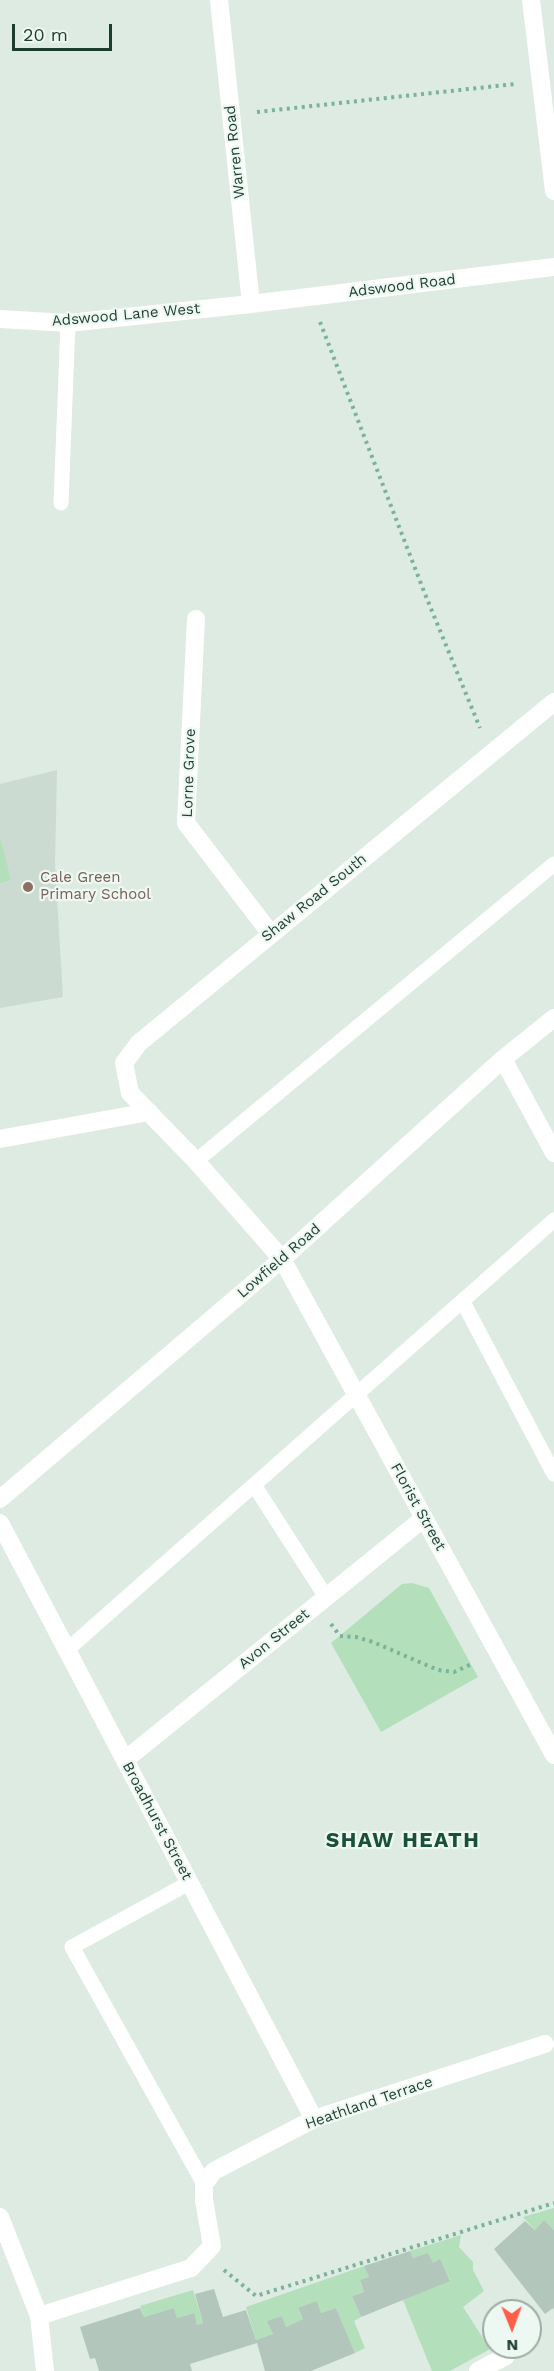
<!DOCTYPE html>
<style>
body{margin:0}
#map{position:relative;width:554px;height:2371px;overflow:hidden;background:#ddebe3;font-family:"Work Sans",sans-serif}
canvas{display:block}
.north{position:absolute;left:482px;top:2299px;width:60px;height:60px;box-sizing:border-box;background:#eef8f2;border:2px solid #9aada4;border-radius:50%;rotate:179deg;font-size:16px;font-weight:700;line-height:24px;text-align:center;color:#1d3c30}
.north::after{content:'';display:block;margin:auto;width:21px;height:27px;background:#ff5f48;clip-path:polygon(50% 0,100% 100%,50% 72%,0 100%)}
.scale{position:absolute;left:12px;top:24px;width:100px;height:27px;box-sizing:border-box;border:3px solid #1d3c30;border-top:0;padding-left:8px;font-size:18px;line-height:21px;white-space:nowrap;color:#1d3c30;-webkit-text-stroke:4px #eef8f2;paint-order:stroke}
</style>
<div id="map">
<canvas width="554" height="2371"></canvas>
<div class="north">N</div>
<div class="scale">20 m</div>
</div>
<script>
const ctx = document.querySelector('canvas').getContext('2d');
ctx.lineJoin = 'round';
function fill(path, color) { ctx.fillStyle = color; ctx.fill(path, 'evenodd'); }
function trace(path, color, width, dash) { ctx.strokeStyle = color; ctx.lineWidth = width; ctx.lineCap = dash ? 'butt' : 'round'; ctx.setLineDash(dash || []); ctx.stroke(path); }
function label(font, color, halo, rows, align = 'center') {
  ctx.font = font + ' "Work Sans",sans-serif'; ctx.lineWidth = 4.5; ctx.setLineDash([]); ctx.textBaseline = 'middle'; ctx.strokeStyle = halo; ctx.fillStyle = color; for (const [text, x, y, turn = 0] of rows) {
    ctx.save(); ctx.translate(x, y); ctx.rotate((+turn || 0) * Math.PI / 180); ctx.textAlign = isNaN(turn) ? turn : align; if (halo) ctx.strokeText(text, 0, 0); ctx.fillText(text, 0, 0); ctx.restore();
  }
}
fill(new Path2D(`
 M57,770L55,864L63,997L0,1008V784Z`), '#ccdbd2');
fill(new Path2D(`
 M0,837L11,880L0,883Z
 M412,1583L429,1588L478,1677L381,1732L331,1643L402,1584Z
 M554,2208V2230L544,2220L535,2230L523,2217Z
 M461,2235L459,2247L473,2262V2270L484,2291L463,2307L490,2349L450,2371H432L403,2300L450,2280L440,2260L433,2263L413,2258L410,2251Z
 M364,2266L369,2277L360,2281L364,2292L352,2296L361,2317L354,2321L365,2348L355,2353L336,2308L321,2313L317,2301L298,2309L303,2319L286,2327L282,2316L268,2321L273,2334L256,2340L246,2307Z
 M193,2290L203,2323L197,2325L193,2313L177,2318L174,2308L144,2317L140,2306Z`), '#b3dfba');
fill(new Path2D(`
 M544,2220L554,2230V2310L553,2308L545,2314L494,2249L525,2221L535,2230Z
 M410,2251L413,2258L428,2253L433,2263L440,2259L450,2281L361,2317L352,2296L364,2292L360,2280L369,2277L364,2266Z
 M214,2289L223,2317L246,2310L256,2340L273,2334L267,2321L282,2316L286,2327L303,2319L298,2308L317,2301L321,2313L336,2308L355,2353L311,2371H265L257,2343L190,2364L192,2371H99L95,2358L90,2359L80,2327L140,2308L144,2317L174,2308L177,2318L194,2313L197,2325L203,2323L195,2294Z`), '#b3c6bc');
trace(new Path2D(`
 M257,112L515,84
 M320,322L425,594L480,728
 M331,1624L340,1636L356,1637L373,1642L438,1670L454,1672L474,1663
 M224,2270L256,2296L554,2203`), '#7ab29a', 4, [3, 4.5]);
trace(new Path2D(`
 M61,503L68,323
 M196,1161L554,864
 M463,1302L554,1474
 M254,1485L326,1597
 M67,1650L554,1220
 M189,1883L72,1947L204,2184`), '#fff', 15);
trace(new Path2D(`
 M219,0L251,304
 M531,0L554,191
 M0,319L68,323L251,304L554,267
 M196,619L186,823L271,934
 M554,702L139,1043L124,1063L130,1093L196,1161L282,1259L554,1755
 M503,1059L554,1153
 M0,1139L149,1112
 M0,1499L282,1259L503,1059L554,1018
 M0,1523L314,2119
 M125,1760L424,1518
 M39,2316L191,2268L212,2246L204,2200V2184L214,2171L314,2119L545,2044
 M478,2371L506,2356`), '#fff', 18);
trace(new Path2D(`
 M0,2217L39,2316L45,2371`), '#fff', 18);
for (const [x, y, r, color] of [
 [28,887,6,"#8d6e63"]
]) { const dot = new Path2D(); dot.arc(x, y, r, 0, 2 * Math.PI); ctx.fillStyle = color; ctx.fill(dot); trace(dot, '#eef8f2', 2); }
label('15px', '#1d3c30', '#eef8f2', [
 ["Warren Road",235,152,-96],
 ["Adswood Road",402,286,-7],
 ["Adswood Lane West",126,315,-5],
 ["Lorne Grove",189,773,-88],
 ["Shaw Road South",314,898,-39],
 ["Lowfield Road",279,1261,-41],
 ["Florist Street",418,1507,61],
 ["Avon Street",274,1639,-39],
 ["Broadhurst Street",157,1821,62],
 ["Heathland Terrace",369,2103,-19]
]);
label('15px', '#785e54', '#eef8f2', [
 ["Cale Green",40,878],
 ["Primary School",40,895]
], 'left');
ctx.letterSpacing = '1.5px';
label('bold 21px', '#18503c', '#eef8f2', [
 ["SHAW HEATH",403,1841]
]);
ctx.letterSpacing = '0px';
</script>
